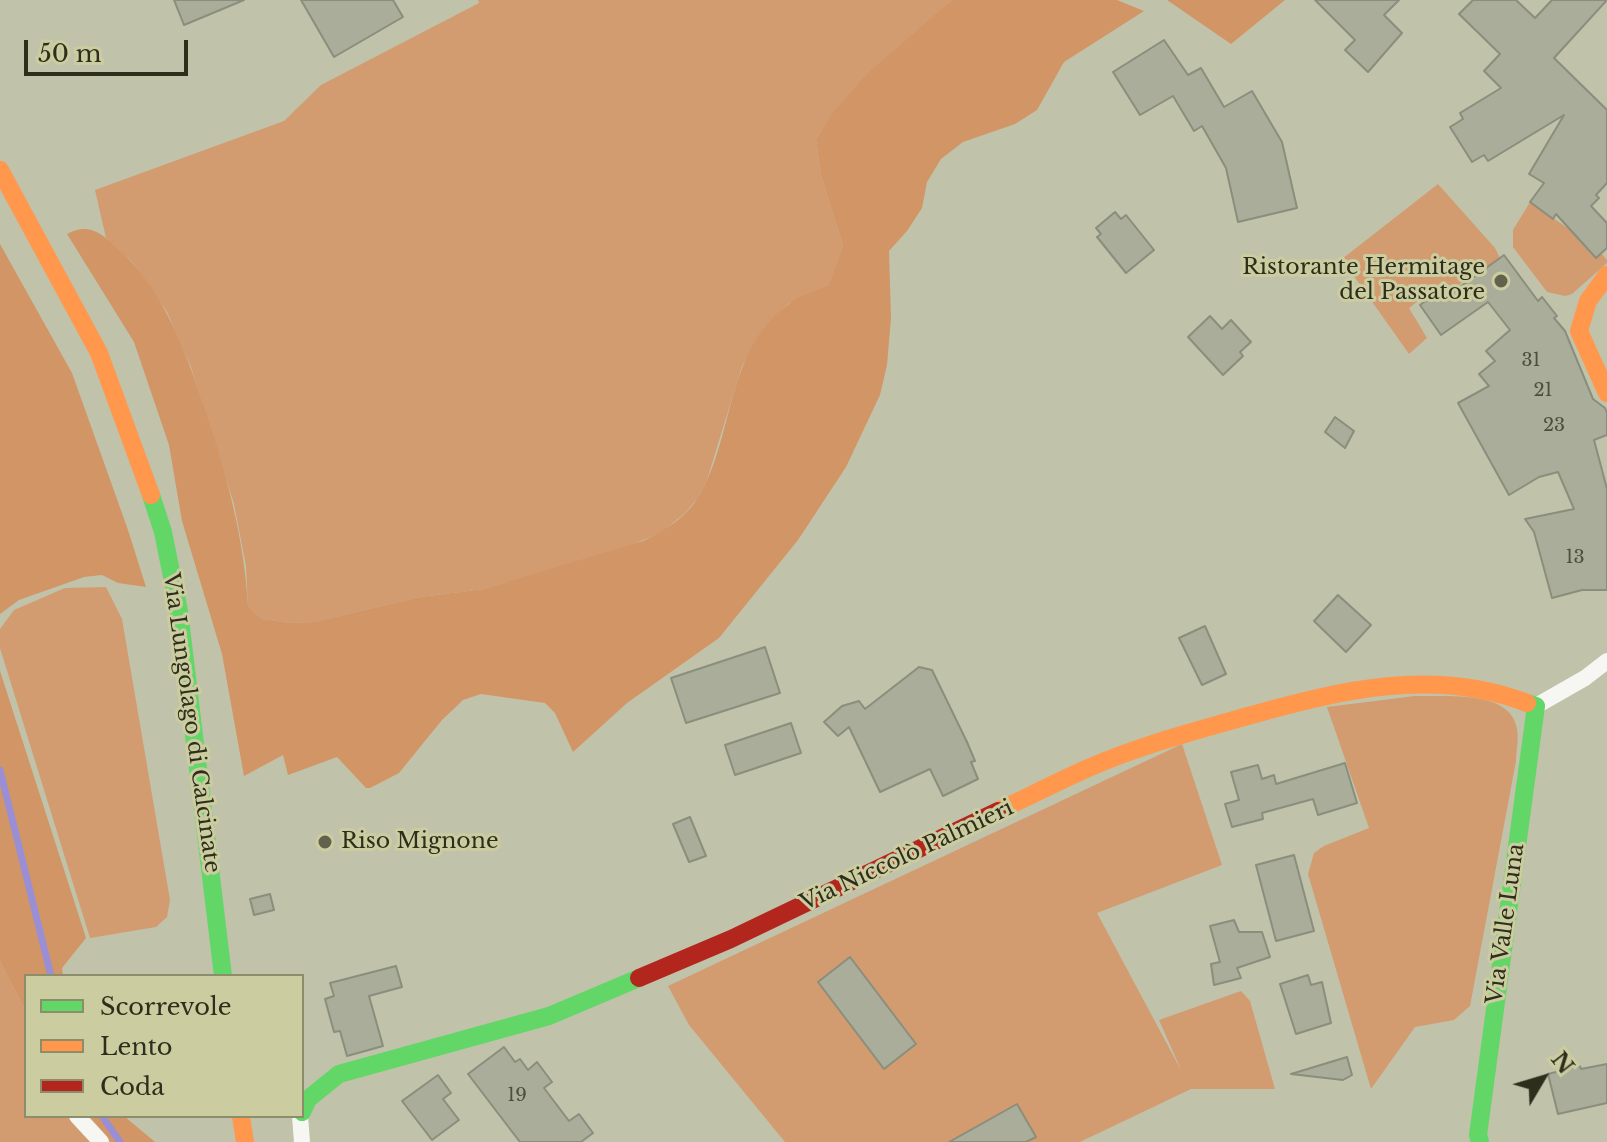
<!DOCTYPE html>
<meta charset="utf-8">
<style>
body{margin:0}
#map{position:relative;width:1607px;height:1142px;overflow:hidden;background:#c1c2aa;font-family:"Libre Baskerville",serif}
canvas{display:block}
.legend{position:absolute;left:24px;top:974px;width:280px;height:144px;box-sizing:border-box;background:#cbcc9f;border:2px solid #8c8d6b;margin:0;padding:10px 14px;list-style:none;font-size:24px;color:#2e2e1d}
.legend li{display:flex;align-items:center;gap:16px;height:40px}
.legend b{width:40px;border:2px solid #8c8d6b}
.north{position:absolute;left:1503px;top:1038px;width:80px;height:80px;-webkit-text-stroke:6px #cbcc9f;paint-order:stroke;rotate:52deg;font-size:22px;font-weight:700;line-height:32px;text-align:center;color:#2e2e1d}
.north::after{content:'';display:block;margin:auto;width:28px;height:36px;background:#2e2e1d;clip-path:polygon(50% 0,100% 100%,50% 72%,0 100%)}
.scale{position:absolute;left:24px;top:40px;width:164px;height:36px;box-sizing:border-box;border:4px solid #2e2e1d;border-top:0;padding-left:10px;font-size:24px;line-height:28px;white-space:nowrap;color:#2e2e1d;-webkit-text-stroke:6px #cbcc9f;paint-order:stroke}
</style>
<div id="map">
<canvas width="1607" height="1142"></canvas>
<ul class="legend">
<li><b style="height:10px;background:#63d668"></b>Scorrevole</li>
<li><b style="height:10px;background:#ff974d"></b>Lento</li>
<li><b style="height:10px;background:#b3261e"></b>Coda</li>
</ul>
<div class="north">N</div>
<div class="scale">50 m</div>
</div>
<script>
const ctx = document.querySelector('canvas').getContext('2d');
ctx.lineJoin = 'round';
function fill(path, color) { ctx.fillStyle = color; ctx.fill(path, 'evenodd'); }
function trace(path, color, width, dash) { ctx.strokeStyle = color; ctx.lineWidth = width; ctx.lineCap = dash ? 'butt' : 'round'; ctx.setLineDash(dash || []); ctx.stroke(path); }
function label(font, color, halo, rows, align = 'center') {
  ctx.font = font + ' "Libre Baskerville",serif'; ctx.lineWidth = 6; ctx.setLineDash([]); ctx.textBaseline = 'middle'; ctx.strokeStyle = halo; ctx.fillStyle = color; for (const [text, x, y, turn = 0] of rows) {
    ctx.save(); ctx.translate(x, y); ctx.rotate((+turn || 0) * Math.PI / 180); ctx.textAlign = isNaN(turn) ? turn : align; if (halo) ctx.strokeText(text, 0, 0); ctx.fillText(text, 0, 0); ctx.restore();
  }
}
fill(new Path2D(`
 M478,0H952L829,117L816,140L821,175L843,246L828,286L788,304L766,327L742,366L707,480L698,498L685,513L662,532L622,549L484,589L420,597L314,622L290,623L262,619L248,606L246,566L234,504L191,367L167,312L145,280L131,261L106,238L95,190L284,121L321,85L479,3Z
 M1438,184L1495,248L1500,258L1454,288L1443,281L1409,308L1427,338L1409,354L1342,259Z
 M1530,202L1569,229L1595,258L1601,253L1607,260V263L1572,294L1565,296L1547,292L1513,247V230Z
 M106,587L122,619L170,900L167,917L156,927L90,938L0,648V629L14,610L65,588Z
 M1415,696C1444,697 1511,689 1517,729C1519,739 1516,751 1516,761L1470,1006L1454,1020L1415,1027L1371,1089L1308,874L1314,853L1324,846L1369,828L1327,707Z
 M1182,744L1222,865L1097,913L1182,1072L1159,1020L1241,991L1250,1001L1275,1089H1191L1080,1142H785L689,1025L668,986Z
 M0,961L26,1012V1116H90L111,1142H0Z`), '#d39b70');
fill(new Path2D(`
 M952,0H1117L1144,11L1064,62L1037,110L1015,124L963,142L941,159L927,182L922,208L907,231L889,251L891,318L887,365L880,395L846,467L798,540L719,638L627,703L573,752L555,713L545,703L481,694L463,700L442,720L399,773L370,788H366L337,757L288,775L283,755L244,776L222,654L182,521L169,445L134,342L67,234C87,223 100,232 115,246C163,288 186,351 205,410C227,475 244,538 248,606L262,619L290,623L314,622L420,597L484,589L643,541C664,531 687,517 699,496C735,435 725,350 789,304C800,295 815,291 828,286L843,246L821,175L816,140L829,117L867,74Z
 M1167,0H1285L1231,44Z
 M0,244L72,373L128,530L146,587L118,583L102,575L84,577L19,600L0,614Z
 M0,671L86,938L62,968L63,976H26V1012L0,961Z
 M90,1116H124L155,1142H111Z`), '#d29566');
trace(new Path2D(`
 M0,770L51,976
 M102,1116L120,1142`), '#9a8fd4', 7);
const building = new Path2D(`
 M174,0H244L184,25Z
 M301,0H393L403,17L334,57Z
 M1315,0H1399L1384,15L1402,33L1368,72L1345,50L1355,40Z
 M1473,0H1516L1535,18L1552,0H1607L1554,58L1607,110V183L1596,195L1599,198L1591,206L1607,223V248L1596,258L1556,214L1553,219L1530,202L1544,183L1529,174L1564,115L1488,161L1484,155L1472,162L1450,127L1463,119L1460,113L1501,88L1484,71L1500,54L1459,14Z
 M1164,40L1188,75L1201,68L1224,107L1252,91L1282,142L1297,208L1238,222L1226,168L1202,126L1194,131L1173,96L1140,115L1113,72Z
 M1115,212L1121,219L1126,215L1154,250L1126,273L1097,237L1101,234L1096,228Z
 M1504,255L1538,301L1542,297L1557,316L1554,318L1565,331L1593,399L1605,408L1607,413V435L1594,440L1607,489V590H1582L1552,598L1534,532L1525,519L1574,509L1558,472L1539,477L1509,495L1458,403L1489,386L1479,374L1495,361L1486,351L1510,330L1488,302L1441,335L1420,305L1448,285L1453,292Z
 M1210,316L1222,329L1231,320L1251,342L1240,352L1243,356L1223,375L1188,337Z
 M1335,417L1354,431L1345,448L1325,432Z
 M1338,595L1371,625L1346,652L1314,621Z
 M1205,626L1226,674L1202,685L1179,638Z
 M765,647L780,693L686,723L671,678Z
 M919,667L932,670L967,742L975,761L971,762L978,779L943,796L930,769L880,792L849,727L838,736L824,722L842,706L859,701L865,709Z
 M791,723L801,753L735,775L725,745Z
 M1345,763L1357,803L1318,815L1313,799L1262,813L1263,819L1232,827L1225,804L1239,800L1231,772L1258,765L1262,779L1274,775L1276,784Z
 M690,817L706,856L689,862L673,824Z
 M1294,855L1314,931L1276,941L1256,865Z
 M270,894L274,910L254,915L250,899Z
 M1234,920L1239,932H1262L1270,957L1237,968L1241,978L1214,985L1211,964L1220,962L1210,926Z
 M850,957L916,1044L884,1069L818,982Z
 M396,966L402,987L369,996L383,1046L347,1056L340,1031L334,1032L325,999L334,996L330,983Z
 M1308,975L1311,985L1322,982L1331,1023L1296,1034L1280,984Z
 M504,1047L515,1062L520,1059L528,1070L537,1062L552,1082L544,1088L569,1121L579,1114L593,1133L581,1142H520L468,1074Z
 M1347,1057L1352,1075L1343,1080L1291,1074Z
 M1607,1064V1103L1558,1114L1548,1074L1580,1066L1581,1069Z
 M438,1075L451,1093L443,1099L459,1120L432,1140L402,1101Z
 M1017,1104L1036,1137L1026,1142H949Z`);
fill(building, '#a9ad9a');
trace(building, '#8a8e7c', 2);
trace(new Path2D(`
 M1536,706L1585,678L1607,661
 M77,1116L101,1142
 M300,1116L302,1142`), '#f6f6f2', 16);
trace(new Path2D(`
 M151,495L163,532L179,611L223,976
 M302,1112L308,1099L339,1074L549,1016L639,978
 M1480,1142L1478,1135L1536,706L1527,703`), '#63d668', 18);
trace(new Path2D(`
 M0,170L99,353L151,495
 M1607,275L1588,301L1579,331L1607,393
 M998,811C1028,797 1057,782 1086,769C1138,746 1194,731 1248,716C1340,690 1435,667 1527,703
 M241,1116L245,1142`), '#ff974d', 18);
trace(new Path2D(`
 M639,978L731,939L998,811`), '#b3261e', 18);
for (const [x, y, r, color] of [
 [1501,281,8,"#61624e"],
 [325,842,8,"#61624e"]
]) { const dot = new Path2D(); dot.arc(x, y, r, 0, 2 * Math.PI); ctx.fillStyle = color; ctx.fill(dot); trace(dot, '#cbcc9f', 3); }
label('18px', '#4d4e3c', null, [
 ["31",1531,361],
 ["21",1543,391],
 ["23",1554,426],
 ["13",1575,558],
 ["19",517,1096]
]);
label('22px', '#2e2e1d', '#cbcc9f', [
 ["Ristorante Hermitage",1485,268],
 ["del Passatore",1485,293],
 ["Riso Mignone",341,842,"left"]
], 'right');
label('22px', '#2e2e1d', '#cbcc9f', [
 ["Via Lungolago di Calcinate",191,723,82],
 ["Via Niccolò Palmieri",907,856,-25],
 ["Via Valle Luna",1506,924,-82]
]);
</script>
